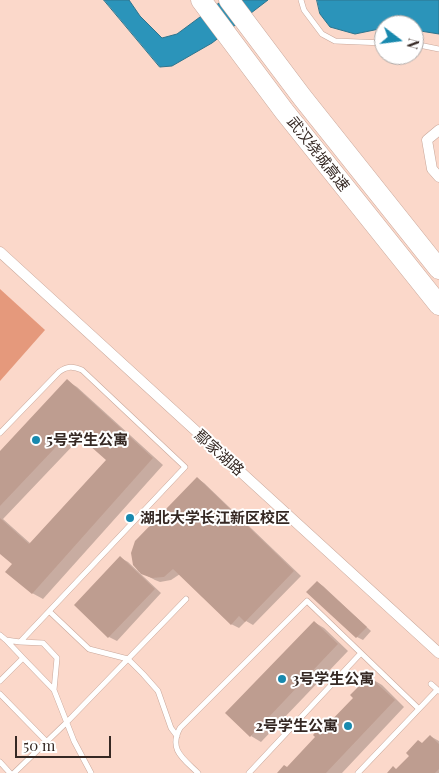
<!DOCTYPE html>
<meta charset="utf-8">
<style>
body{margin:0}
#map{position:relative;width:439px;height:773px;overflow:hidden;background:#fbd8ca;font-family:"Playfair Display",serif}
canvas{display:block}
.north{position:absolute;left:374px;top:15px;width:50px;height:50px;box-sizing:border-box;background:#fff;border:1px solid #aea9a7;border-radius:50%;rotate:105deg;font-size:14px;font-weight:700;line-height:20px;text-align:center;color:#352823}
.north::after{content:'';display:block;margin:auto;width:18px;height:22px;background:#1889ae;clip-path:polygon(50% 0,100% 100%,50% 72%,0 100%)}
.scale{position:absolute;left:15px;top:736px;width:96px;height:22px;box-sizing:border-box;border:2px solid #352823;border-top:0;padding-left:6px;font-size:15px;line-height:18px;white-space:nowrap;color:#352823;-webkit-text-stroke:4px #fff;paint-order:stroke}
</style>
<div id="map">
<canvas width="439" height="773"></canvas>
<div class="north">N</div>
<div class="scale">50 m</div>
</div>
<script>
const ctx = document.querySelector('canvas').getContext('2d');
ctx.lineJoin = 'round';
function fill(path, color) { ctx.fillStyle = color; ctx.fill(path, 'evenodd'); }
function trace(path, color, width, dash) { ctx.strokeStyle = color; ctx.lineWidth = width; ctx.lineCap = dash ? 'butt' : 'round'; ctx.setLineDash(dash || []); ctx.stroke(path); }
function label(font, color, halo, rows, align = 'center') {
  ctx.font = font + ' "Playfair Display","Noto Sans SC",serif'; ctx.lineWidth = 4; ctx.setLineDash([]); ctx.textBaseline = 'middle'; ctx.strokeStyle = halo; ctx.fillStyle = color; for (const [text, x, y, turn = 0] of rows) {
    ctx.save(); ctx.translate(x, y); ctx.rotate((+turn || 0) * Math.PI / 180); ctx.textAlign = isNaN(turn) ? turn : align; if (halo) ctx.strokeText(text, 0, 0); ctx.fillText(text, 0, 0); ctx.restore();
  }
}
fill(new Path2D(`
 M0,289L45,330L0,381Z`), '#e5997c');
const water = new Path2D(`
 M104,0H129L140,16L162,38L177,34L223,0H268L212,43L172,66L160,67Z
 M317,0H439V34L414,30V25H384V28L355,34L330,27L320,14Z`);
fill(water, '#2b94ba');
trace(water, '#2e748d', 1);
fill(new Path2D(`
 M67,381L77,387L163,465L43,599L32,593L13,564L0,552V453ZM82,436L107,460L31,544L3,519Z
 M197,478L204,483L301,576L253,625L246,621L239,628L231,624L180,574L171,580L160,582L155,580L138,571L133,559Z
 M121,558L128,562L161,593L117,641L109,637Z
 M317,582L323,586L371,631L363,640L357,637L308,592Z
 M314,622L324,628L348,651L261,742L251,736Z
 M372,679L382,685L404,707L342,773H278L287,768Z
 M430,736L439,741V773H388L397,770Z`), '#0003');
fill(new Path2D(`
 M67,379L153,458L32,594L5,572L12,564L0,554V518L29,544L106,460L72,430L0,506V451Z
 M197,477L294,571L245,622L239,616L231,625L173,569L164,577L152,578L141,574L133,565L131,553L135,541Z
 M120,556L155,589L108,638L74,605Z
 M317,581L367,627L356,638L306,592Z
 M314,621L338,644L250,737L225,713Z
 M371,678L395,700L326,773H277L284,765L287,767L315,737L313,735L322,725L325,727L353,698L350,695L361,684L363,687Z
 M430,735L439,744V769L435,773H387L393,766L396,769L409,756L406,753L418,740L422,743Z`), '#be9d90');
const lane = new Path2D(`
 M301,0L304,10L322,34L335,41L384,43
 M414,44L439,49
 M0,433L59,372C67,366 73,366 82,370L185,467L20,642L43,643L57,658L54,690L74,741L91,773
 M50,612L89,649L128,659L143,674L158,691L171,728L177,736
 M0,635L6,640L20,642
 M6,640L23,658
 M0,681L23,658L54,690
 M431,684L439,691
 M0,694L46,741
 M0,762L10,773
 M14,773L67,722L186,599
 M198,773C184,759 168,750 180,728L307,601L419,709
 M249,773L361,653
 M358,773L437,690`);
const street = new Path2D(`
 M439,130L427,140L432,169L439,177
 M0,252L439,653`);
const highway = new Path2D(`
 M201,0L284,111L439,305
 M229,0L302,97L439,269`);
trace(lane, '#c9a79a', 6);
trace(street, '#c9a79a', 11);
trace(highway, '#c9a79a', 21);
trace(lane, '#fff', 5);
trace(street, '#fff', 10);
trace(highway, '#fff', 20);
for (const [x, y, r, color] of [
 [36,440,5,"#1889ae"],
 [130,518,5,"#1889ae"],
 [282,679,5,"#1889ae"],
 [348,726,5,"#1889ae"]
]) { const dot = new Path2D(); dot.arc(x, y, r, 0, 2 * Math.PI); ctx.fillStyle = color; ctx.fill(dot); trace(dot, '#fff', 2); }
label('15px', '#352823', '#fff', [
 ["武汉绕城高速",318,154,52],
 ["鄢家湖路",219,453,42]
]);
label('bold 15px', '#352823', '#fff', [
 ["5号学生公寓",46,440],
 ["湖北大学长江新区校区",140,518],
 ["3号学生公寓",292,679],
 ["2号学生公寓",338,726,"right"]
], 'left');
</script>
